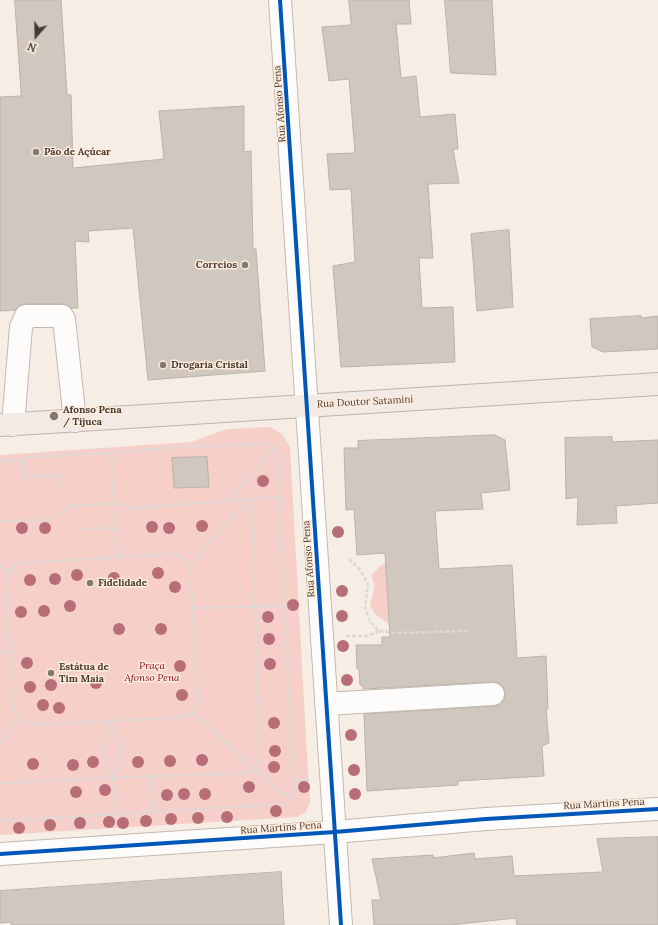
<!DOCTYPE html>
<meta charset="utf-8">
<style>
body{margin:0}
#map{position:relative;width:658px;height:925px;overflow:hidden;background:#f6ede4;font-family:Lora,serif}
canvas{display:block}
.north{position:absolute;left:16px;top:16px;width:40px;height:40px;-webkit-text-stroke:3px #feecdc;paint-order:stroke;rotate:200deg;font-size:11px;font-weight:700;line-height:16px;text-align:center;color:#463a30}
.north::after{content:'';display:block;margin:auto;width:14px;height:18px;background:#463a30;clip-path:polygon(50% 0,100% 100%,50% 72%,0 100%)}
</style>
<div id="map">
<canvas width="658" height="925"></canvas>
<div class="north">N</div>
</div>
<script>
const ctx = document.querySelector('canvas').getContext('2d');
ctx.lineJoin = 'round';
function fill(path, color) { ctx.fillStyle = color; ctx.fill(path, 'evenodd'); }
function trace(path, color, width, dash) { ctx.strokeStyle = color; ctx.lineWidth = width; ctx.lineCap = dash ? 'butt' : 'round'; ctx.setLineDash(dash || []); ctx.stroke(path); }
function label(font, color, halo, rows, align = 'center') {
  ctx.font = font + ' Lora,serif'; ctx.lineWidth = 3; ctx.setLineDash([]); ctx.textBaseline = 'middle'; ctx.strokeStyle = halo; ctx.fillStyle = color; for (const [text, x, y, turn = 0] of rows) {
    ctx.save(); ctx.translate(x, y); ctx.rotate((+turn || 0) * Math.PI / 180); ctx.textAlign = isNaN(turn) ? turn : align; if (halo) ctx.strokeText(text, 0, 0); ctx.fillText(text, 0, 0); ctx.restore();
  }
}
fill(new Path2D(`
 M270,427L282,434L290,447L308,774L310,801L306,812L297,817L0,835V455L191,442L227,429Z
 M386,564V572L389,624L375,614L370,606C372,594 378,587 371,576L381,565Z`), '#f6cfc9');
const building = new Path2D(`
 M15,0H61L67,95H71L73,168L164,159L159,111L244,106V152L251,151L253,249H256L265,371L148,380L133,228L88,231L89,242L75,241L78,308H72L62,304H26L20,305L15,310L0,311V97L21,96Z
 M349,0H409L411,24H396L401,78L416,76L420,117L455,114L458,149H453L459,183L428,184L433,258H419L422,308L453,307L455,362L341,367L333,266L355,262L351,189L330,190L327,154L355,153L349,79L329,81L322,27L351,25Z
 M445,0H492L496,75L451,73Z
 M509,230L513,307L477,311L471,234Z
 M641,316L642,318L658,316V349L603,352L592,347L590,319Z
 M495,435L505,440L510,490L481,493L483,509L435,511L439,569L512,565L517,658L546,656L548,709H546L549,743L542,746L544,776L458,781V785L367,791L364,714L494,706L500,705L504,700L505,693L503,687L499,683L492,682L363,689V685H360L359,669H357L356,645H382V637H390L385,553L357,555L354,509L346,510L344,448H358V441Z
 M612,437V442L658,440V503L616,506L617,523L577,525L578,497L566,499L565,438Z
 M207,457L209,487L174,488L172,458Z
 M658,837V925H517L516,918L450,925H374L372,900H381L372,859L433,855V858L474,853L475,859L512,856L514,876L603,872L597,839Z
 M281,872L284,925H11V922L0,923V891Z`);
fill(building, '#d0c8be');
trace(building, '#bab3a9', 1);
const minor = new Path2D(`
 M280,0L341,925
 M13,425L21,327L26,316H62L64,319L75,421
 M326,704L493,694
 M0,854L335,832L486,819L658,809`);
const major = new Path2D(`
 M0,425L658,384`);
trace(minor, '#c2b9b0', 24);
trace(major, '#c3b2a8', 24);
trace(new Path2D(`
 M0,461L23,460
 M60,487L59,475L24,477L23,460L28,457L111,453L118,557
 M228,501L274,447
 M0,521L49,520L69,506L120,503L131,508L247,500L253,508L259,759L255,770L246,773L153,776L0,783
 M81,529L116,528
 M349,559L360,570L368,584L365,608L370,622L379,631L396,633L469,631
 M0,565L9,572
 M190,566L184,557L174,554L17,563L9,572L6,581L14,711L19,719L30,725L186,717L194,712L198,703L190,566L247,500L279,497
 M192,608L284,606
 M346,636H367L379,631
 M0,652H10
 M194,712L255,770L291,799
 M110,721L102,750L113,777L115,814
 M110,722L122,751L113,777
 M0,743L19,719
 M153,776L154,811
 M293,781L309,780
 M0,821L284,804L291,799L294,792L277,453L275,447L267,444L177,447L111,453`), '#dcd9d7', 2.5, [4, 2]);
trace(minor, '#fefcfb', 22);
trace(major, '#f3eae6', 22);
trace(new Path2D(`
 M280,0L341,925
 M0,854L335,832L486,819L658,809`), '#0057b8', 4);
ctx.fillStyle = '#b86e76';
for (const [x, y] of [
 [263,481],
 [202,526],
 [152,527],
 [22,528],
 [45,528],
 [169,528],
 [338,532],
 [158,573],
 [77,575],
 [114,578],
 [55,579],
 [30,580],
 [175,587],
 [342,591],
 [293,605],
 [70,606],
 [44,611],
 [21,612],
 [342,616],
 [268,617],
 [119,629],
 [161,629],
 [269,639],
 [343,646],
 [27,663],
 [270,664],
 [180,666],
 [347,680],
 [96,683],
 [51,685],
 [30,687],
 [182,695],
 [43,705],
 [59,708],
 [274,723],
 [351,735],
 [275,751],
 [202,760],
 [170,761],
 [93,762],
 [138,762],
 [33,764],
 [73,765],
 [274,767],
 [354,770],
 [249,787],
 [304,787],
 [105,790],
 [76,792],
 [184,794],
 [205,794],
 [355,794],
 [167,795],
 [276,811],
 [227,817],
 [198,818],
 [171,819],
 [146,821],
 [109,822],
 [80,823],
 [123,823],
 [50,825],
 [19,828]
]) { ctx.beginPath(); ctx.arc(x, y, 6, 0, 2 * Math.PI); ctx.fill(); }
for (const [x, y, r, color] of [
 [36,152,4,"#84796f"],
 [245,265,4,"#84796f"],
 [163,365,4,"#84796f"],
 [54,416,5,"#84796f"],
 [90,583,4,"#84796f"],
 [51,673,4,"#84796f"]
]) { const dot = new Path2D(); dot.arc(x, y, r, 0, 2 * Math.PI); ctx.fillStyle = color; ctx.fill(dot); trace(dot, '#feecdc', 1.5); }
label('10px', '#463a30', '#feecdc', [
 ["Rua Afonso Pena",280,104,-94],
 ["Rua Doutor Satamini",365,402,-3],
 ["Rua Afonso Pena",309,559,-94],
 ["Rua Martins Pena",604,804,-3],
 ["Rua Martins Pena",281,828,-4]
]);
label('bold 10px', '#463a30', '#feecdc', [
 ["Pão de Açúcar",44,152],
 ["Correios",237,265,"right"],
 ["Drogaria Cristal",171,365],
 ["Afonso Pena",63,410],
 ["/ Tijuca",63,422],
 ["Fidelidade",98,583],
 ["Estátua de",59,667],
 ["Tim Maia",59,679]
], 'left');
label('italic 10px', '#86061c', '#feecdc', [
 ["Praça",152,666],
 ["Afonso Pena",152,678]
]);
</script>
